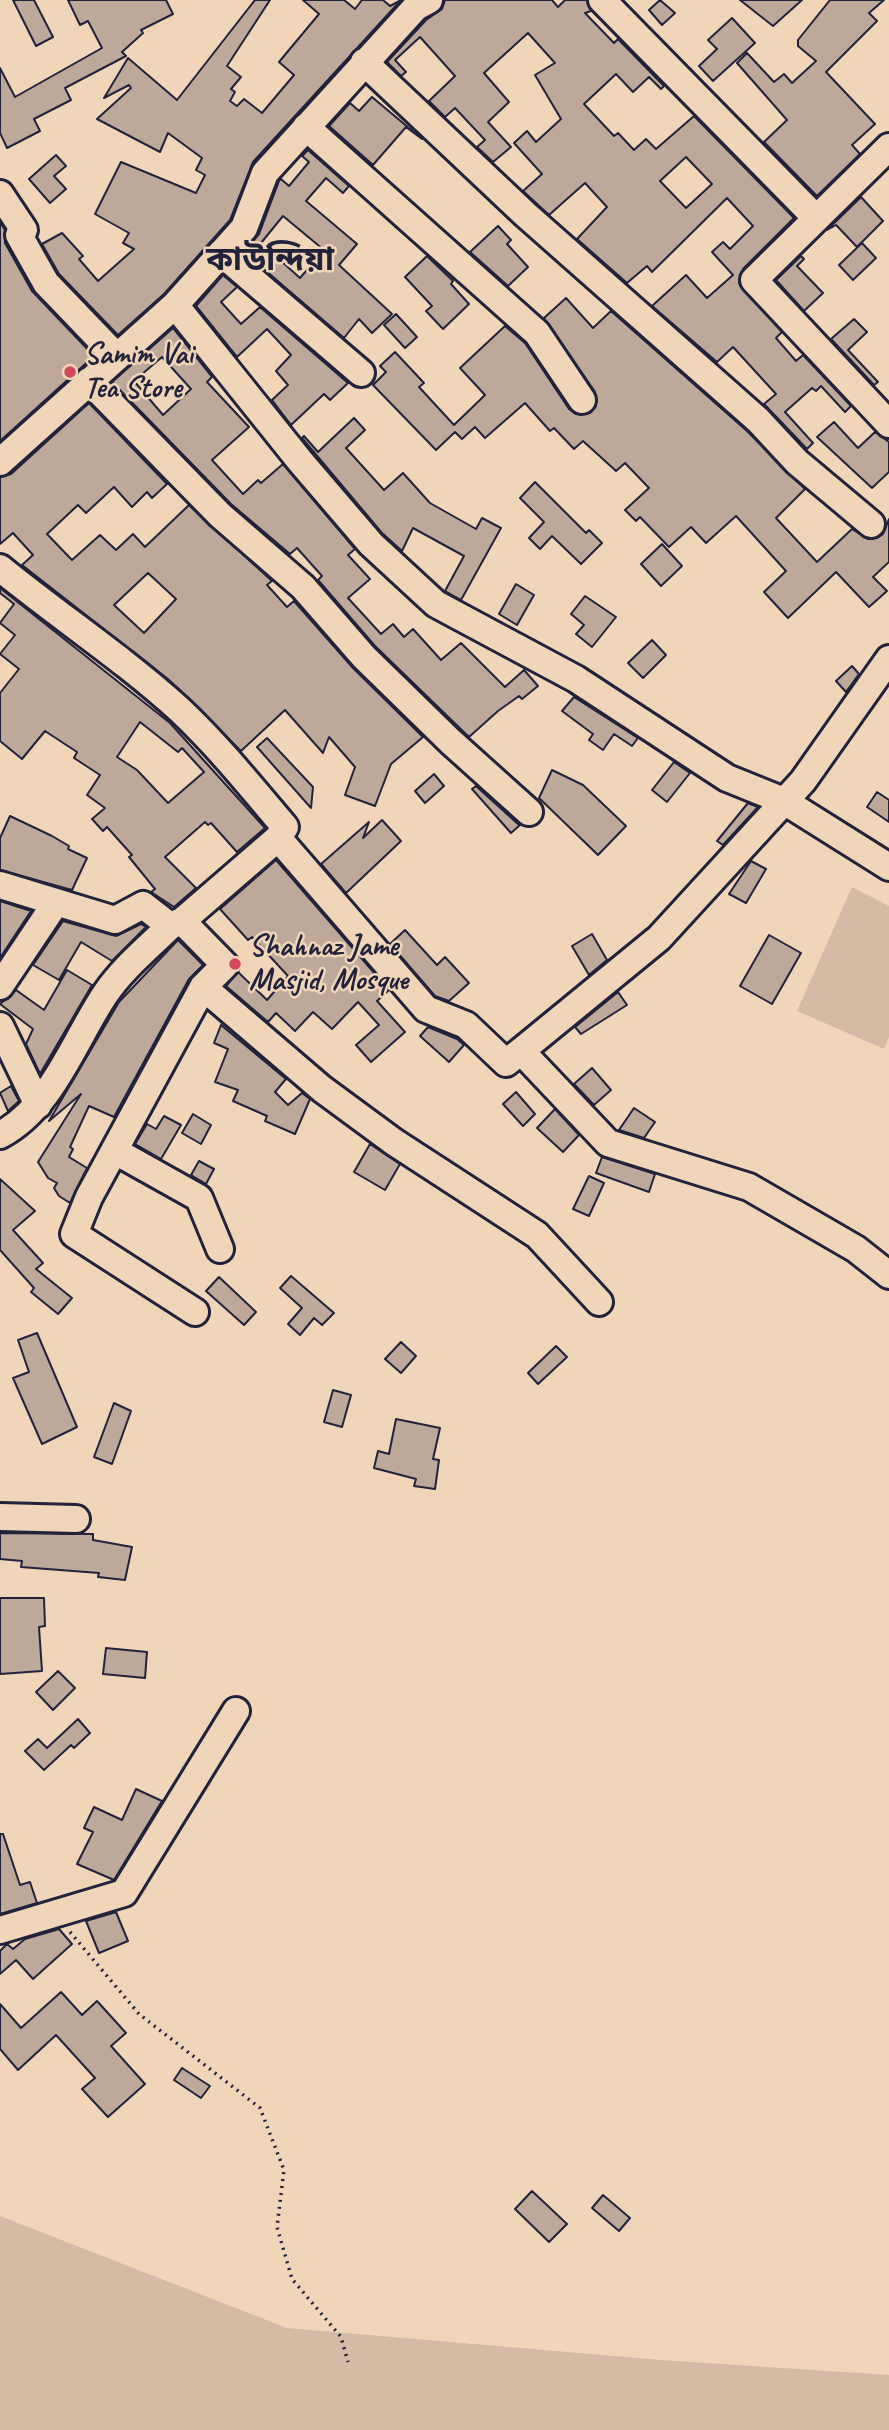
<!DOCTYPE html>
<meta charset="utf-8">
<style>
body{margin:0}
canvas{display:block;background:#f1d5b8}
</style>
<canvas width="889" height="2430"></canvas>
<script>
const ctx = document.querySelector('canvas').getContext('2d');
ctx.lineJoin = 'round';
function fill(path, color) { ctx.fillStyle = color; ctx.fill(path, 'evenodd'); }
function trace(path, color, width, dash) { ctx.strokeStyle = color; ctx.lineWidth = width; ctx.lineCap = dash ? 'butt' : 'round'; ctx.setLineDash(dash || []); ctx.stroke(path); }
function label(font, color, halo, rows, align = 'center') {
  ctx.font = font + ' Caveat,"Noto Sans Bengali",sans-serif'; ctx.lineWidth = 5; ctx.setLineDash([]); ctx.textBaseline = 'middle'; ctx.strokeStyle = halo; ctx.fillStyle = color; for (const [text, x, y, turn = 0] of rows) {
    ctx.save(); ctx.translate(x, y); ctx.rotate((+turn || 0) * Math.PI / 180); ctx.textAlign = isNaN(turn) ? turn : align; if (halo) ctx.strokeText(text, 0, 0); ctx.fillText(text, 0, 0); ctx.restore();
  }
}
fill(new Path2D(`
 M852,887L889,906V1037L884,1049L797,1011Z
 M0,2216L287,2328L661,2360L889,2375V2430H0Z`), '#d3bba6');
const building = new Path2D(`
 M13,0H34L53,37L36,46Z
 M68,0H166L173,14L141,30L143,33L122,52L126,56L65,88L71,100L34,119L40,131L7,148L0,133V68L15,97L102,48L88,21L80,25Z
 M255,0H270L227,66L241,77L231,89L235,92L230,101L237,106L244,99L262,113L294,75L279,62L319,14L303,0H344L355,9L362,0H383L390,6L401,0L253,162L230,220L164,294L118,335L59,274L42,244L62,233L83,256L79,259L98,281L134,249L123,243L129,233L95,214L121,162L196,193L205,175L196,170L202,158L168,133L160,152L97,119L131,88L129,85L104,98L128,58L177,100Z
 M445,0H552L558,7L565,0H587L591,11L585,13L614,43L618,39L664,86L661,89L649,77L633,92L616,74L584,104L614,136L618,133L634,150L646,139L656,149L694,116L794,218L743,269L739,283L782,332L776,338L796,361L803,355L851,406L845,412L821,386L816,391L812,388L785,412L813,443L807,449L764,404L776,394L733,347L717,362L652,306L686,275L707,298L733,275L712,252L723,242L730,249L753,226L727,198L652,272L647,266L627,283L577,239L607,207L585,183L549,215L523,191L542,174L514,143L527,131L536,142L561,119L535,75L555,63L528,33L484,73L509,102L488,122L511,147L493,162L477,147L485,140L455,108L445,117L429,101L455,76L420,37L395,60L406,72L401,76L387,62L426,20L442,9ZM686,157L712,184L686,208L660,181Z
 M660,0L675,13L662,25L649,10Z
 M740,0H802L773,26Z
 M830,0H884L869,13L877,21L826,72L875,124L852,145L860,154L817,196L764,142L787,120L737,63L747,53L774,82L784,74L792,83L816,61L798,46V40Z
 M732,18L755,43L713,81L699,66L717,49L708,40Z
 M372,97L422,139L406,127L373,165L329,126L350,103L359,111Z
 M308,150L349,186L343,193L326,178L306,201L357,244L339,265L392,314L372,333L359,319L344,338L244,252L259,234L279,181L281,179L289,186L309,162L302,156ZM283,216L324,250L300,278L261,243Z
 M56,155L66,166L54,176L66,189L50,203L29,179Z
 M861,197L883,221L857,247L836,225L827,230Z
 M0,222L5,230V243L32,291L94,356L0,441Z
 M498,226L511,240L507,244L528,267L508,286L470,252Z
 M862,243L876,258L853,280L839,265Z
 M427,256L453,281L451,284L469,304L443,329L426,311L432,306L405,277Z
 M801,256L804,259L797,266L823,293L804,311L776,280Z
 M223,275L237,287L221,302L241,324L260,307L348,383L330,400L324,394L291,425L272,400L288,385L276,371L291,355L267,329L237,357L196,306Z
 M566,298L593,328L611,311L747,431L805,489L776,518L817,562L852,529L868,539L877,538L883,534L889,519V562L873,577L887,591L869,607L836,572L788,618L764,592L786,571L736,516L706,543L691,527L669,547L640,517L636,521L625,510L649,488L625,463L616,471L583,441L574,449L554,428L550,431L525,403L485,438L475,427L462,439L455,432L436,450L373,385L386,372L380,366L395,352L424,383L419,387L454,425L485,395L460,368L505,326L525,343L569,409L576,414L590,413L596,406L595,392L544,318Z
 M396,314L417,337L405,348L384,325Z
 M854,319L867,332L848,350L878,382L874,385L831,339Z
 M173,328L212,377L207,382L249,427L212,460L243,494L258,480L261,483L283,464L355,549L348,555L370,579L348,598L381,634L393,624L404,637L413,629L441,660L461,643L505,687L524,670L538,686L522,699L519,696L498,711L469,737L375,646L318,580L322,576L297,548L290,554L231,504L112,382ZM162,357L191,389L163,415L134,381Z
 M89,403L167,484L152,498L147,492L132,507L114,487L86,513L78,505L47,534L72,560L100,535L116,550L133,534L145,547L189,505L272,581L267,585L287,607L294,601L353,668L423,737L391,764L375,806L345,795L355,767L329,737L323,753L285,710L241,751L169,680L22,565L33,555L13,533L0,544V477L11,474ZM148,573L176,599L144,633L114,605Z
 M354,418L365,430L346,448L384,490L403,473L430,503L476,529L482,518L501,528L461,600L445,591L464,556L413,528L402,551L382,533L302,438L304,436L318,452Z
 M834,422L858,448L875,432L889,442V472L872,488L817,437Z
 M535,482L586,533L589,530L602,543L581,564L552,536L540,549L529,538L544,522L520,498Z
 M662,544L682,566L661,586L641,564Z
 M516,584L534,595L517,625L499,614Z
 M0,588L170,723L265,828L237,852L211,823L208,825L205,822L165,857L196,888L174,907L151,892L155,889L129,857L132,855L107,827L103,831L92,819L105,808L87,795L100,775L74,758L77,752L45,731L22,759L0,741V693L19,669L0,654L15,635L0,623L14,604L0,593ZM140,722L178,752L182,748L204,772L168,803L137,770L117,757Z
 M585,596L616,617L592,647L576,634L584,625L571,614Z
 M652,640L666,655L643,678L628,663Z
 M852,666L859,674L846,692L836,681Z
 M574,697L638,738L632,746L614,734L603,750L589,740L593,734L562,711Z
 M267,738L313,787L311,808L257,747Z
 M674,762L690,773L667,802L652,790Z
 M552,770L583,785L626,826L598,855L539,798Z
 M434,774L444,786L425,803L415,791Z
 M476,786L518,824L520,825L511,833L472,789Z
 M877,792L889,800V822L867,807Z
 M748,803L758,807L723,845L717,841Z
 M10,816L52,836L69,846L68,849L87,858L72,890L0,870V838Z
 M382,820L401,841L346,893L321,864L369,822L363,838Z
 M276,860L389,990L377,1001L405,1032L371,1062L356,1045L379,1025L358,1002L332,1029L313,1012L295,1031L276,1013L268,1022L226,986L238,972L267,1000L288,976L252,937L248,940L220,909Z
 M751,861L766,869L746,903L729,894Z
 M0,901L31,911L0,958Z
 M63,921L116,936L141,924L146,927L112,961L81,942L59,980L33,965Z
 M405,930L437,965L445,957L469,983L449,1001L435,996L390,944Z
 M592,934L607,960L589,975L572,946Z
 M769,935L801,953L772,1004L740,986Z
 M178,940L203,965L189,979L114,1117L89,1106L70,1147L73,1149L69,1157L87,1168L70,1203L59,1196L54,1188L57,1183L48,1178L38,1162L81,1094L49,1121L119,1002Z
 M67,970L92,985L40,1074L26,1044L33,1029L0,1004L16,990L44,1010Z
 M618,992L627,1005L581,1034L575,1027Z
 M221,1025L286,1079L275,1092L288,1105L302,1093L310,1099L295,1134L265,1121L267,1116L233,1101L238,1090L215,1082L228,1049L214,1043Z
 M428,1027L457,1039L464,1045L449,1062L420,1036Z
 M592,1068L611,1090L594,1105L574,1084Z
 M11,1086L19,1101L8,1111L0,1093Z
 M516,1092L535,1114L523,1126L503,1104Z
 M634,1108L655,1122L644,1138L619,1130Z
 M555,1109L579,1135L563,1152L537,1128Z
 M193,1114L211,1125L201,1144L182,1133Z
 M164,1116L181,1125L161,1159L135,1144L147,1124L156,1129Z
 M370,1144L400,1164L385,1190L354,1172Z
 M602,1157L655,1174L649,1192L596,1173Z
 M199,1161L214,1169L206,1184L191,1175Z
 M589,1176L604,1183L589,1216L573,1209Z
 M0,1179L35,1211L13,1230L43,1263L36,1269L72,1298L58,1314L31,1292L34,1288L0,1250Z
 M291,1276L334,1313L322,1325L314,1318L300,1335L288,1324L302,1308L280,1288Z
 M219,1277L256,1312L244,1325L206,1291Z
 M37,1333L77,1427L42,1444L13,1378L29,1372L18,1340Z
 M401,1342L416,1356L401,1373L385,1359Z
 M556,1346L567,1357L538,1384L528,1373Z
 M333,1390L351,1395L342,1427L324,1422Z
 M114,1403L131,1411L112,1464L94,1457Z
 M396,1419L440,1428L433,1459L439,1460L435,1489L414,1486L416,1479L374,1468L378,1451L389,1454Z
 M0,1533L93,1534V1540L132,1547L125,1580L98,1577L99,1573L21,1567L22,1561L0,1559Z
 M0,1598H44L45,1626L39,1627L42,1671L0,1674Z
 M106,1648L147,1652L145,1678L103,1674Z
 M58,1671L75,1688L53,1710L36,1692Z
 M78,1719L90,1733L74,1748L71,1745L44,1770L25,1751L38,1739L47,1748Z
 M136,1789L162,1801L114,1880L77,1864L93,1832L84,1828L94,1807L122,1820Z
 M0,1834H3L20,1885L30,1882L37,1903L0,1914Z
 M116,1912L128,1941L99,1953L86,1921Z
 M59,1929L72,1944L33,1979L16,1960L0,1974V1951L7,1944L13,1949L25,1939Z
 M61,1992L82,2015L97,2001L126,2033L111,2046L145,2084L108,2117L82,2089L95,2078L56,2035L18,2070L0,2049V2004L21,2028Z
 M182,2068L210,2086L201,2098L174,2080Z
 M532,2191L567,2224L549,2242L515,2209Z
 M603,2195L630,2218L619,2231L592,2208Z`);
fill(building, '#bea899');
trace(building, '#22223b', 2);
const minor = new Path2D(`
 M602,0L815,217
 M364,62L525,214L758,420L797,462L871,524
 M306,127L537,333L582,400
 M889,147L754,280L889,424
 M0,194L24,230L19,235L46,283L117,357
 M221,253L361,373
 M175,305L300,461L371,544L436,604L576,679L727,778L784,801L889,867
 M89,381L220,515L303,587L364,657L450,741L529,812
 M0,462L175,305L244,228L265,173L416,7L429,0
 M0,568C60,617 124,659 181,711C219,747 252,788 285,827L278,838
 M0,885L115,920L143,905L170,926L182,921L278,838L426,1009L466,1025L506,1063L521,1051L608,1143L749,1187L856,1249L889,1275
 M182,921L225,965L203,987L322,1089L394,1142L537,1235L599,1302
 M0,986L55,904
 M0,1026L38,1105
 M521,1051L659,938L803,781L889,659
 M0,1135C53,1107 74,1040 106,993C124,967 147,949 170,926
 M115,1151L199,1198L220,1249
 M195,1312L74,1234L89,1197L203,987
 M0,1517L76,1519
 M0,1930L124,1893L236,1711`);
trace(minor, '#22223b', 32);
trace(new Path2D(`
 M70,1932L139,2014L260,2108L284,2170L277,2227L292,2279L341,2337L348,2362`), '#22223b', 3.5, [2, 5]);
trace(minor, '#f1d5b8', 26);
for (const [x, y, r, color] of [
 [70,372,7,"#d1495b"],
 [235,964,7,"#d1495b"]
]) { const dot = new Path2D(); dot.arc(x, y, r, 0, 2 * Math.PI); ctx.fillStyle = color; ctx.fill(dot); trace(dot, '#f1d5b8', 2.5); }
label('bold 30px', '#22223b', '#f1d5b8', [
 ["Samim Vai",84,355],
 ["Tea Store",84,389],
 ["Shahnaz Jame",249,947],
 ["Masjid, Mosque",249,981]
], 'left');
label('bold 33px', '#22223b', '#f1d5b8', [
 ["কাউন্দিয়া",270,261]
]);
</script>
